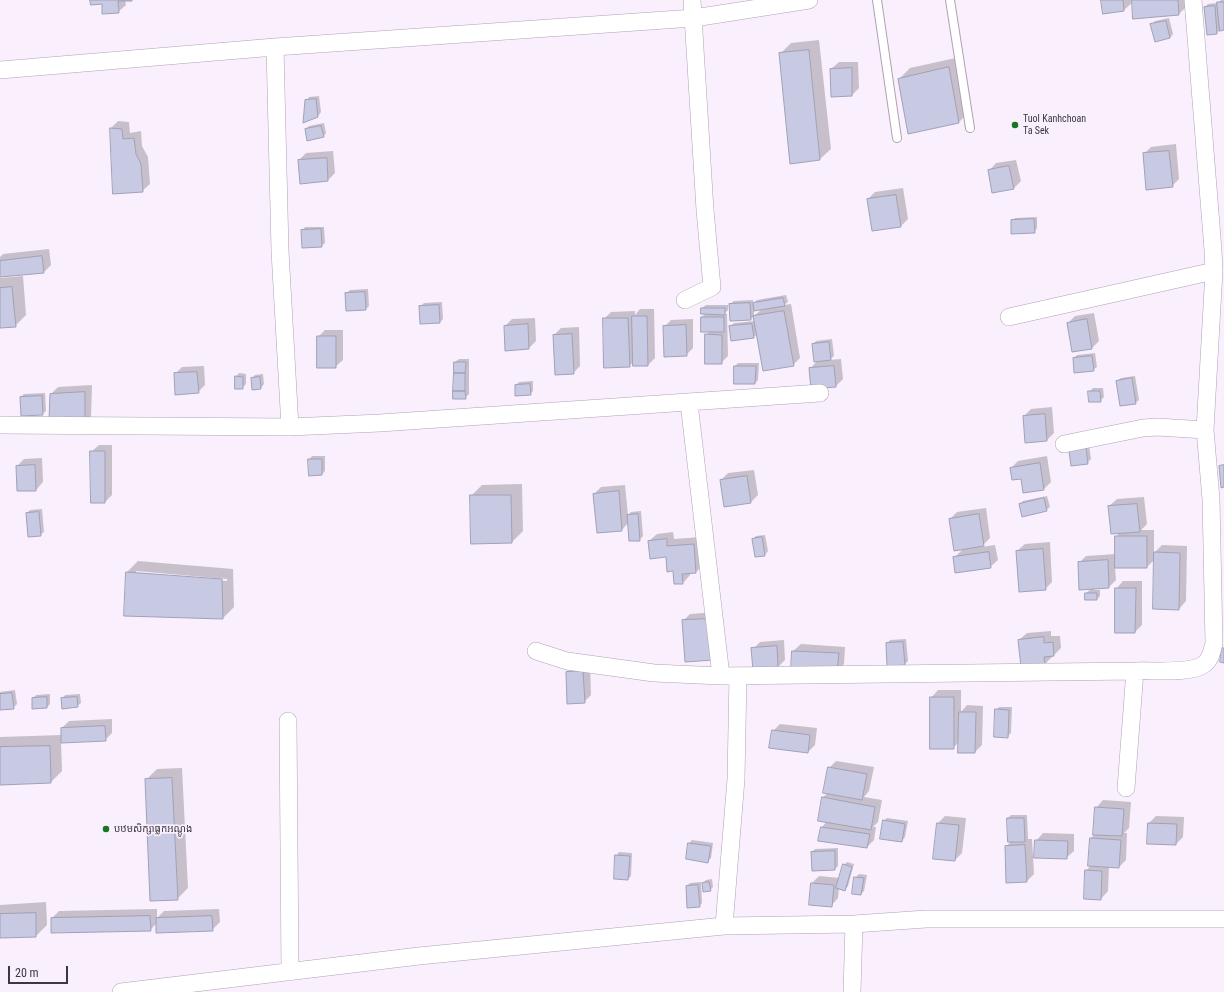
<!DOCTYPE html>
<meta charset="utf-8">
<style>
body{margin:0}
#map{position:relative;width:1224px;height:992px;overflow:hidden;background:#f9effd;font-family:"Roboto Condensed",sans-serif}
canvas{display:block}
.scale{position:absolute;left:8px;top:966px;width:60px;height:18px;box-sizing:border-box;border:2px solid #3d373f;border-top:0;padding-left:5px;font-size:12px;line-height:14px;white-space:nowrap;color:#3d373f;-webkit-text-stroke:3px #f9effd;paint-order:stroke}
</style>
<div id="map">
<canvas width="1224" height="992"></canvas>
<div class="scale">20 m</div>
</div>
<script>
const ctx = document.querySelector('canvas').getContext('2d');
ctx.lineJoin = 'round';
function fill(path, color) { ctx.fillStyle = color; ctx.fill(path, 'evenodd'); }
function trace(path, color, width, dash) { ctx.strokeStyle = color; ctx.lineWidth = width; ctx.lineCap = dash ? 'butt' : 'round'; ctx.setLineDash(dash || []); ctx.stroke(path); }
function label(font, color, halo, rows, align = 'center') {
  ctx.font = font + ' "Roboto Condensed","Noto Sans Khmer",sans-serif'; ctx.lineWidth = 3.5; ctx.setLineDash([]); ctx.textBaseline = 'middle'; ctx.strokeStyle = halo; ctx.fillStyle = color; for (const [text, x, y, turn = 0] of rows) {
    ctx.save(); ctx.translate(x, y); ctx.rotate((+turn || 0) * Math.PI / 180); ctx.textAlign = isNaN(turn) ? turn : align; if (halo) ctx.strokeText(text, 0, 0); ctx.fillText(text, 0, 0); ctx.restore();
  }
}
fill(new Path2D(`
 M91,0H129H125L126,5L118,12L103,3Z
 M1102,0H1131V2L1133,0H1185L1186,7L1179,14L1133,2L1124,10Z
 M1221,0H1224V29L1220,30L1217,33L1205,7L1208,4L1218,3Z
 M1169,18L1173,34L1170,38L1151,25L1155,21Z
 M819,40L831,149L820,159L780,54L791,43Z
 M960,57L970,111L959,122L909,133L899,79L910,68Z
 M839,62H858L859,88L852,95L832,96L831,69Z
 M319,96L321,112L318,116L306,101L309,97Z
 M118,121L129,122L130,133L141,131L142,146L148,157L150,184L142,191L114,193L111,128Z
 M324,123L326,133L323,137L306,129L309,126Z
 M1176,144L1179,179L1172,186L1144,154L1151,147Z
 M333,151L335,173L328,180L299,160L306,153Z
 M1016,160L1021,181L1014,188L989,171L996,163Z
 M903,188L908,219L901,226L868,199L875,192Z
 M1037,217V228L1034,232L1012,221L1015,218Z
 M305,227H324L325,243L321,246L302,231Z
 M49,249L51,265L44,272L0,276V257L3,254Z
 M23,276L26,315L15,326L0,327V278Z
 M368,289L369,306L366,309L346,294L350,290Z
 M786,295L788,302L784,305L791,304L800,358L793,365L757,334L754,337L730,327L734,323L755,321L754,316L762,309L754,310V316L751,319L730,304L734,301L753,300V304L757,300Z
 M442,302L443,319L440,322L421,306L424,303Z
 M706,305H728V310L724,314H727L728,356L721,363L706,335L710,331L702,317L706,313L702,308Z
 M640,309H654L655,358L648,365L634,361L629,366L604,319L611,312L635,311V315Z
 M1094,313L1099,341L1092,348L1068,323L1075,316Z
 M535,318L536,341L529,348L505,326L512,319Z
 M693,319V348L686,355L664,327L671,320Z
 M579,327L580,366L573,373L554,335L561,328Z
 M325,330H343V360L335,367L318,337Z
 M832,339L834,356L829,360L841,359L843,379L836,386L810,369L817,361L813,344L816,341Z
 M1095,353L1097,367L1093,370L1074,358L1077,355Z
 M459,359H469V394L465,398L455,362Z
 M738,363H759L758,380L755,383H735V366Z
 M204,366L205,385L198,392L175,374L182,367Z
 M239,373L246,374V384L242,388L236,377Z
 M263,374L264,384L261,388L252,378L255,375Z
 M1135,376L1139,400L1135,403L1117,381L1121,378Z
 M533,381V391L530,394L516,385L519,382Z
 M92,385L91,417L84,424L50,419L51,394L58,387Z
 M1093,388H1103L1104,397L1100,401L1089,392Z
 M45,393L46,411L42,414L21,397L24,394Z
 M1052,407L1054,433L1047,440L1026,442L1024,416L1031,409Z
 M99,445H112V495L105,502H92L91,452Z
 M1089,445L1091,459L1087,463L1070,451Z
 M312,456H325V471L322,474L310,475L309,460Z
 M1047,456L1051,482L1044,489L1022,478L1011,468L1018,461Z
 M42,458L43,482L36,490L17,466L24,459Z
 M754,470L758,495L750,503L721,480L728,473Z
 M522,484L523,531L512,542L471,496L482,485Z
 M625,485L628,515L631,512L641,511L643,536L639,540L628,523L622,530L594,494L601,487Z
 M1047,496L1050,507L1046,510L1020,504L1023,501Z
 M1144,497L1147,524L1141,530H1154V553L1162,545L1187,546L1186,601L1179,609L1155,559L1147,567H1115L1116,580L1109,587L1094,588V590H1100V596L1097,599L1086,593L1091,589L1079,563L1086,556L1116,554V537L1120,532L1109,506L1117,499Z
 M986,508L990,538L981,547L995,545L998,560L990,567L954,558L963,549L950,519L957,512Z
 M42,509L44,532L40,535L27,513L30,510Z
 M673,532L674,539L701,537L703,565L696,572L690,573V575L683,583L667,556L649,541L657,534Z
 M765,535L768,551L765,555L753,539L756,536Z
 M1050,542L1052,582L1045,589L1017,551L1025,544Z
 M138,561L233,569L234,607L223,618L125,615L127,572ZM136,571L227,579V581L136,573Z
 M1123,581H1142V625L1135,632H1116V589Z
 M717,612L719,652L683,621L690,614Z
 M1051,631V636H1060L1061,648L1045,664L1019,640L1027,633Z
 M906,639L908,661L905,664L887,644L890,640Z
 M784,640L785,660L778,667L753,649L760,642Z
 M801,644L845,647L844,664L837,671L793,651Z
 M590,665L591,695L584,702L567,673L574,666Z
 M15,690L17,704L13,708L0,709V692Z
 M938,690H961V712L967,705L983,706L982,745L975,752L959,742L953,748L931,698Z
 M50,694V704L47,707L33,698L36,695Z
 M80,694L81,703L77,706L62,699L65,695Z
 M999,707H1012L1011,733L1007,737L996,710Z
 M112,719V733L105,740L61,742L62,771L51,782L0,784V737L62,735V728L69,721Z
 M780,724L817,728L815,745L808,752L773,731Z
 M836,761L874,767L869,791L864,797L882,800L878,822L873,827H876L874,840L867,847L819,840L822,827L827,821L823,797L828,793L829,768Z
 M182,768L188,888L177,899L146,780L157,769Z
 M1103,800L1131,802L1129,828L1124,833H1127L1126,860L1119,867L1109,866L1108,891L1101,899L1086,871L1091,865V838L1095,834L1096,808Z
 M1011,815H1027L1028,839H1032L1034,874L1027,881L1006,847L1011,841L1008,818Z
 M945,816L966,818L962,853L955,860L934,858L938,823Z
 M1156,816L1184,817L1183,837L1176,844L1148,843L1149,823Z
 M887,818L908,821L905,837L902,841L883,821Z
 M1043,833L1074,834V851L1066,858L1036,841Z
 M692,840L713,843L711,858L708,861L689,843Z
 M838,848V866L835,869L812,852L815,849Z
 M619,852L632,853L631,876L628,879L616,856Z
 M847,862L854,864L848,886L845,890L839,888L838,898L831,906L812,883L819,876L840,878L844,865Z
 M859,874L867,875L864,891L861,894L855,878Z
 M712,879L713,887L710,890L702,884L706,880Z
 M701,882L702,903L699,906L687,886L690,883Z
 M46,902L47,925L36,936L0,937V905Z
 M157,909V918L164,911L219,909L220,922L212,930L157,923L150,930L52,918L59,911Z`), '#0003');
const building = new Path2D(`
 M90,0H132V1H118L119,13L102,14V4L91,5Z
 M1101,0H1123L1124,11L1103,14Z
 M1132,0H1178L1179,15L1133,19Z
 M1217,2H1224V30L1220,31Z
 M1215,6L1217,34L1207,35L1204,7Z
 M1166,21L1170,38L1155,42L1150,24Z
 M809,50L820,160L790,164L779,53Z
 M949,67L959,123L908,134L898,79Z
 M852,68V96L831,97L830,69Z
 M316,99L318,117L303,123L305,100Z
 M321,126L324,137L307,141L305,129Z
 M110,128L122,129L123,139L134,138L136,154L141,164L143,192L113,194Z
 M1169,151L1173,187L1146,190L1143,153Z
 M327,158L328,181L300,184L298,160Z
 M1009,166L1014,189L992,193L988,170Z
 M896,195L901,227L872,231L867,199Z
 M1034,219L1035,233L1011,234V220Z
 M321,229L322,247L302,248L301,230Z
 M42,256L44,273L0,277V261Z
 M12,287L16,327L0,328V288Z
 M365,292L366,310L346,311L345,293Z
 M783,298L785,306L754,311L753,303Z
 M750,303L751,320L730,321L729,304Z
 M439,305L440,323L420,324L419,306Z
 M701,308H725V315L701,314Z
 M784,311L794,366L763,371L753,316Z
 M632,316H647L648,366H633Z
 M701,317H724V332H701Z
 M603,318H628L630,367L604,368Z
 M1087,319L1092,349L1072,352L1067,323Z
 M528,324L529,349L505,351L504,326Z
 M752,324L754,338L731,341L729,326Z
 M686,325L687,356L664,357L663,326Z
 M572,334L574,374L555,375L553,335Z
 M705,334L722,335V364H705Z
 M317,336H336V368H317Z
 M829,342L831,360L814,362L812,344Z
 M1092,356L1094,371L1074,373L1073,358Z
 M454,362H466L465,373H454Z
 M734,366H756L755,384H734Z
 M834,366L836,387L811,389L809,368Z
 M197,372L199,393L175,395L174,373Z
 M454,373H465V391H453Z
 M235,376L243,377V389H235Z
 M260,377L261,389L252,390L251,378Z
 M1132,378L1136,404L1120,406L1116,381Z
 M530,384L531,395L515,396V385Z
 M453,391H465L466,399H453Z
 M1088,391H1100L1101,402H1089Z
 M85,392V425L49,420L50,394Z
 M42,396L43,415L21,416L20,397Z
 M1045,414L1047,441L1025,443L1023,416Z
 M1086,448L1088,464L1071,466L1069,451Z
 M90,451H105V503H91Z
 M308,459H322V475L309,476Z
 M1040,463L1044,490L1023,493L1021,479L1012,480L1010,468Z
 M35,465L36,491H17L16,466Z
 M1224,465V487L1221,488L1219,466Z
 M747,476L751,503L724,507L720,480Z
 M619,491L622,531L597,533L593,494Z
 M470,495H511L512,543L471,544Z
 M1044,498L1047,511L1022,517L1019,504Z
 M1137,504L1140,532L1111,534L1108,506Z
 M39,512L41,536L28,537L26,513Z
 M638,514L640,541H629L627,515Z
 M979,514L984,546L954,551L949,519Z
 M1115,536H1147V568H1115Z
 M762,537L765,556L755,557L752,539Z
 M667,539V546L694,544L696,573L682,574L683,584H674L673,571L667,572L666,557L650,559L648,541Z
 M1043,549L1046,590L1019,592L1016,551Z
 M989,552L991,568L955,573L953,557Z
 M1154,552L1180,553L1179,610L1153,609Z
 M1108,560L1109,588L1079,590L1078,562Z
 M126,572L222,579L223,619L124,616Z
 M1115,588H1136L1135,633H1115Z
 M1085,593H1097V600H1085Z
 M710,619L713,660L685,662L682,620Z
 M1044,637V643L1053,642L1054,656L1044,657L1045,665L1021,667L1018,640Z
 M903,642L905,665L887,667L886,643Z
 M777,646L778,668L753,670L751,648Z
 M1222,648H1224V663L1220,662Z
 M792,651L839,653L837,672L791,670Z
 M583,671L585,703L567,704L566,672Z
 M12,693L14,709L0,710V694Z
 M47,697V708L32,709V698Z
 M77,697L78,707L62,709L61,698Z
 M930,697H954V749H930Z
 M995,709L1009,710L1008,738L994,737Z
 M959,712H976L975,753H958Z
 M105,726L106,741L61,743V728Z
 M772,730L810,735L808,753L769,748Z
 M50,746L51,783L0,785V747Z
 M828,767L867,774L862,800L823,793Z
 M172,778L178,900L150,901L145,779Z
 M822,797L875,807L871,830L818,821Z
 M1095,807L1124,809L1122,836L1093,835Z
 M1007,818H1024L1025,842H1008Z
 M883,820L905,824L902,842L880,839Z
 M937,823L959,825L955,861L933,859Z
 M1148,823L1177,824L1176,845L1147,844Z
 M821,827L870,834L867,848L818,841Z
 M1090,838L1121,840L1119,868L1088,866Z
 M1035,840L1068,841L1067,859L1034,858Z
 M688,843L711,846L708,863L686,859Z
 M1025,845L1027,882L1006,883L1005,846Z
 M835,851V870L812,871L811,852Z
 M615,855L630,856L628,880L614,879Z
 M843,864L852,867L845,891L836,888Z
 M1085,870L1102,871L1101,900L1084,899Z
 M854,877L864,878L861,895L852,894Z
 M709,882L711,891L703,892L702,883Z
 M811,883L834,885L832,907L809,905Z
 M698,885L700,907L687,908L686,886Z
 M36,913V937L0,938V914Z
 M150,916L151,931L51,933V918Z
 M212,916L213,931L156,933V918Z`);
fill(building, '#c8c9e2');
trace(building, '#a0a1b9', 1);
const service = new Path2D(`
 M877,0L897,138
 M950,0L970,128`);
const minor = new Path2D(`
 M275,47L280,251L290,427
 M0,70L275,47L694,18L809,0
 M685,300L712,287L705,210L692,0
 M1009,317L1214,271
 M689,403L721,676
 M0,425L290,427L380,423L820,393
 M1064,444L1143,428L1158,427L1205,430
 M536,651L567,661L654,673L721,676L1135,671C1152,670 1189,674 1203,665C1211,660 1212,651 1214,643L1211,499L1205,430L1214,271L1213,250L1193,0
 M288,721L290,972
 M1126,788L1135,671
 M724,926L736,779L738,676
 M121,992L419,956L724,926L854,924L926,919H1224
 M852,992L854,924`);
trace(service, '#b0a1b5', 10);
trace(minor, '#b0a1b5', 18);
trace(service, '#fff', 8);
trace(minor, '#fff', 17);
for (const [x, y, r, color] of [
 [1015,125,4,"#167525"],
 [106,829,4,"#167525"]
]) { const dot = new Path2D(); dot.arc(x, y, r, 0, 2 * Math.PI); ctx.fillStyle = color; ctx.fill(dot); trace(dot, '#f9effd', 1.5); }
label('10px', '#3d373f', '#f9effd', [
 ["Tuol Kanhchoan",1023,119],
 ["Ta Sek",1023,131],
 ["បឋមសិក្សាធ្លកអណ្តូង",114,829]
], 'left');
</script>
